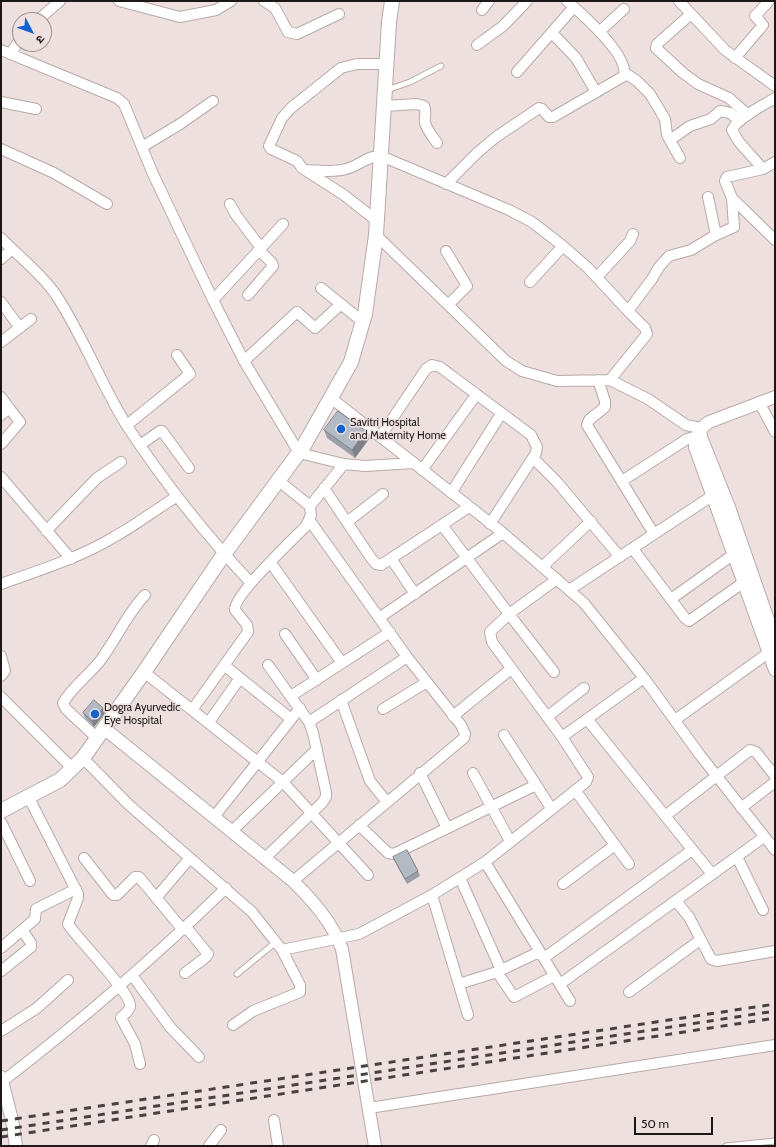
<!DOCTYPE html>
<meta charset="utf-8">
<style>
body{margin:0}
#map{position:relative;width:776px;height:1147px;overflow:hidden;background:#eee0df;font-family:Cabin,"Noto Sans Devanagari",sans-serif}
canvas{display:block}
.frame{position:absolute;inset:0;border:2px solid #1d1818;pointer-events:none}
.north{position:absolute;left:12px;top:12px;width:40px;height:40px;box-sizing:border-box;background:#eee0df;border:1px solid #9a908f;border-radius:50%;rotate:131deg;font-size:11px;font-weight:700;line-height:16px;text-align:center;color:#1d1818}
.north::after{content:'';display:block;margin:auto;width:14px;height:18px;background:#1062cc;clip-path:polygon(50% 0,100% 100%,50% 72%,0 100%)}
.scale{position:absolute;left:634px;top:1117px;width:79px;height:18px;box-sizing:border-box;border:2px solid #1d1818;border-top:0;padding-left:5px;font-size:12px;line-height:14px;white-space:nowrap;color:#1d1818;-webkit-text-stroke:3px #eee0df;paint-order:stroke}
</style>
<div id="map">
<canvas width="776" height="1147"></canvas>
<div class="frame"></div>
<div class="north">उ</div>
<div class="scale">50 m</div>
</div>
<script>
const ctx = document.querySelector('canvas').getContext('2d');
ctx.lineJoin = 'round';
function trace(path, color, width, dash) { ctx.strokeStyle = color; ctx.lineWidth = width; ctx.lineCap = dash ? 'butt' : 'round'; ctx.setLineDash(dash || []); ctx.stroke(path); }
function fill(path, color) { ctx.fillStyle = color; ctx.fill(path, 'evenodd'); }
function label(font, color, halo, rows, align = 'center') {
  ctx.font = font + ' Cabin,sans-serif'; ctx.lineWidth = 3; ctx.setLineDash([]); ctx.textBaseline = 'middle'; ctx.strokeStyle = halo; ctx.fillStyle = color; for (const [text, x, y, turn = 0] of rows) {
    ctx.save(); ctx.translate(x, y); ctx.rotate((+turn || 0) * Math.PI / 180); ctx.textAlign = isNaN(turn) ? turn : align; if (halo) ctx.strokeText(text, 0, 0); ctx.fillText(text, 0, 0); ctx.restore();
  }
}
const service = new Path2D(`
 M387,90L410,82L441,66
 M237,974L276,942
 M726,1146L775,1141`);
const minor = new Path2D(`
 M119,1L180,17L216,10L231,1
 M264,1L275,8L288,32L297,34L339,14
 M679,1L725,50L775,86
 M482,10L489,1
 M691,14L657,44L656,48L683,73L698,84L729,98L748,115
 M38,20L60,1
 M600,31L624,9
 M552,33L576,58L596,92
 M477,45L503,26L527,1
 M1,50L117,98L124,104L153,174L213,300L244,361L299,453L344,464L365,466L414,463
 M10,54L20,40
 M735,58L763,25L755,16L769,1
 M517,72L574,7
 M625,73L637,81L650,94L665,119L667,135L680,158
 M1,102L36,109
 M384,106L417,104L424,106C427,112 424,117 425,123C427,130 433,137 437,143
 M670,140L690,126L711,119L720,111L730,113L740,121
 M142,147L180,124L213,101
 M1,149L54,173L107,204
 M775,162L763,169L727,177L725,181L732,198L775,240
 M763,169L739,142L732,130C737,118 764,105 775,98
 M305,170C318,170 333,173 346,169C359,166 368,155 381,156L509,210L532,222L563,246L588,268L628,311
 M446,184L477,153L496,137L539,108L542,109L549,117H553L624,76C629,55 582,14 567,1
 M708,197L716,235
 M230,204L236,215L261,248
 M377,221L344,195L302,168L297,161L271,149L269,146L282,118L291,108L341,68L357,64H387
 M376,235L506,361L522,371L557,381L610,380L648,399L686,425L701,428
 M1,238C19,257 41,273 56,295C83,336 101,384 127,426C164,482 205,534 251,583
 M446,251L467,286L449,304
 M1,259L12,249
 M597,277L630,241L633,234
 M530,282L563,246
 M321,288L363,322
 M248,295L273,266L272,263L259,250
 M213,300L283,224
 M1,302L20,328
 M1,342L31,319
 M244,361L297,312L315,328L341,304
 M598,380L605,401V407L589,420L587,425L654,534
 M610,380L647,334L645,328L628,311L652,279L659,267L669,256L691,250L714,236L734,227L732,198
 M1,397L9,408L1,415
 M331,398L503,533L584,603L644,678L700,755L775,850
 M759,402L775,432
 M127,425L190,374L177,355
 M380,437L426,369L432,365L440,367L531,435L537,447L536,453L490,524
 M1,444L20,422L9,408
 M140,445L160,431H162L189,468
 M533,458L557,482L620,557
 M422,470L476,395
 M1,477L71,559
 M279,481L310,506
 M622,481L687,439L702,435
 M324,488L371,558L376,564L381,565L469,507
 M451,493L501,414
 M347,522L383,494
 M46,531L97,478L121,462
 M633,549L685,618L689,621L744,582
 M392,560L415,594
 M271,563L342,663
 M542,567L591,521
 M1,584C40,570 79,558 114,537C136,525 155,510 176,497
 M569,590L718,492
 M671,599L734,554
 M379,618L503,533
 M285,634L317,680
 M1,656L5,671L1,676
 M225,666L291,719
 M144,672L283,782L368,875
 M554,672L509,614L557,579
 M291,696L390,632
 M1,697L72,768
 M341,700L366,770L370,781L386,801
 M383,709L427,682
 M192,710L248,632L247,625L235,610C233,596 294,538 306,526L311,515L310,506L344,464
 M453,716L511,669
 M547,717L584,688
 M587,719L712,874
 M675,720L775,648
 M209,722L240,678
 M309,722L407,657
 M504,735L551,808
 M562,737L644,678
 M98,739L66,709L63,703C72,687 89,675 100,661C116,640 126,615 145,595
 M83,758L128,804L252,912L282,950L359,934L432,895L485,862L586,782L588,777L562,737L492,642L490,632L509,614L442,525
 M420,773L447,828
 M473,773L510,841
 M29,798L78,894V898L68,924C78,940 131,992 130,1006C130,1011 124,1014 121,1018L135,1044L140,1064
 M741,808L775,782
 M665,816L750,750L756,752L775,776
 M214,817L300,708
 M1,822L30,881
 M359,825L388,853L394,854L536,785
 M232,831L317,749
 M615,845L629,864
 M737,857L763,910
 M84,858L113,895H117L135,877H139L183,930
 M265,858L322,803L326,797V792L313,733L309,722L268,665
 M485,862L570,1001
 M460,878L501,970
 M293,881L464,738L465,734L461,725L407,657L310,521
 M563,884L615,845L575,790
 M432,895L468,1015
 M156,898L189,859
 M676,901L689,917L711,959L717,961L775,951
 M1,948L35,919L36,909L76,889
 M544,958L692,850
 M1,971L31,947V943L22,930
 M497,972L514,997L554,976
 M185,973L206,957L208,954L186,927
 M132,975L170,1027L199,1057
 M459,984L497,972L539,952
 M560,984L764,837
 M629,992L700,940
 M233,1025L253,1011L300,992V985L282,950
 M1,1031L37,1008L68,980
 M3,1081C81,1021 155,957 226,888
 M369,1108L775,1045
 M274,1120L278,1146
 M151,1146L154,1140
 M209,1146L221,1130`);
const tertiary = new Path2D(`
 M775,397L709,422C700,428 695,436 695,447L775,670
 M699,432L729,507L775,640
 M105,729L293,881C313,901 332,922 342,949L375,1146
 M1,1077L12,1120L16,1146`);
const secondary = new Path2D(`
 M1,811L60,780L83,758L144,672L224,554L303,447L351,362L365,314L376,235L389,22L392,1`);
trace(service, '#b7aaa8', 7);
trace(minor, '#b7aaa8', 12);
trace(tertiary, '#b7aaa8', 14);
trace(secondary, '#b7aaa8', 16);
trace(service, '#fff', 5);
trace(minor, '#fff', 10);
trace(tertiary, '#fff', 12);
trace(secondary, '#fff', 14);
trace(new Path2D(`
 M1,1121L775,1004
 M1,1130L775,1011
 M1,1137L775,1018`), '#484141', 3, [7, 7]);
fill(new Path2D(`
 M324,430L366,431L369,439L355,458L327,438Z
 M83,713H105L94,727L85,718Z
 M393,857L418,871L420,876L407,884L395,862Z`), '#9ba0a8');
fill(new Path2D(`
 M366,431L369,439L355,458L352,450Z
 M103,708L105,713L94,727L92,721Z`), '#7e8288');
const building = new Path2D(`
 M338,411L366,431L352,450L324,430Z
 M94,700L103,708L92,721L83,713Z
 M407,850L418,871L405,879L393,857Z`);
fill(building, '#b4bac3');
trace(building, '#7e8288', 1);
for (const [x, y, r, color] of [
 [341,429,5,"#1062cc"],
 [95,714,5,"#1062cc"]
]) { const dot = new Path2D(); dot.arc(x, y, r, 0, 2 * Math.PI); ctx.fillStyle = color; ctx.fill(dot); trace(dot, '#eee0df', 1.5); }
label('11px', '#1d1818', '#eee0df', [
 ["Savitri Hospital",350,423],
 ["and Maternity Home",350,436],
 ["Dogra Ayurvedic",104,708],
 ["Eye Hospital",104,721]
], 'left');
</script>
